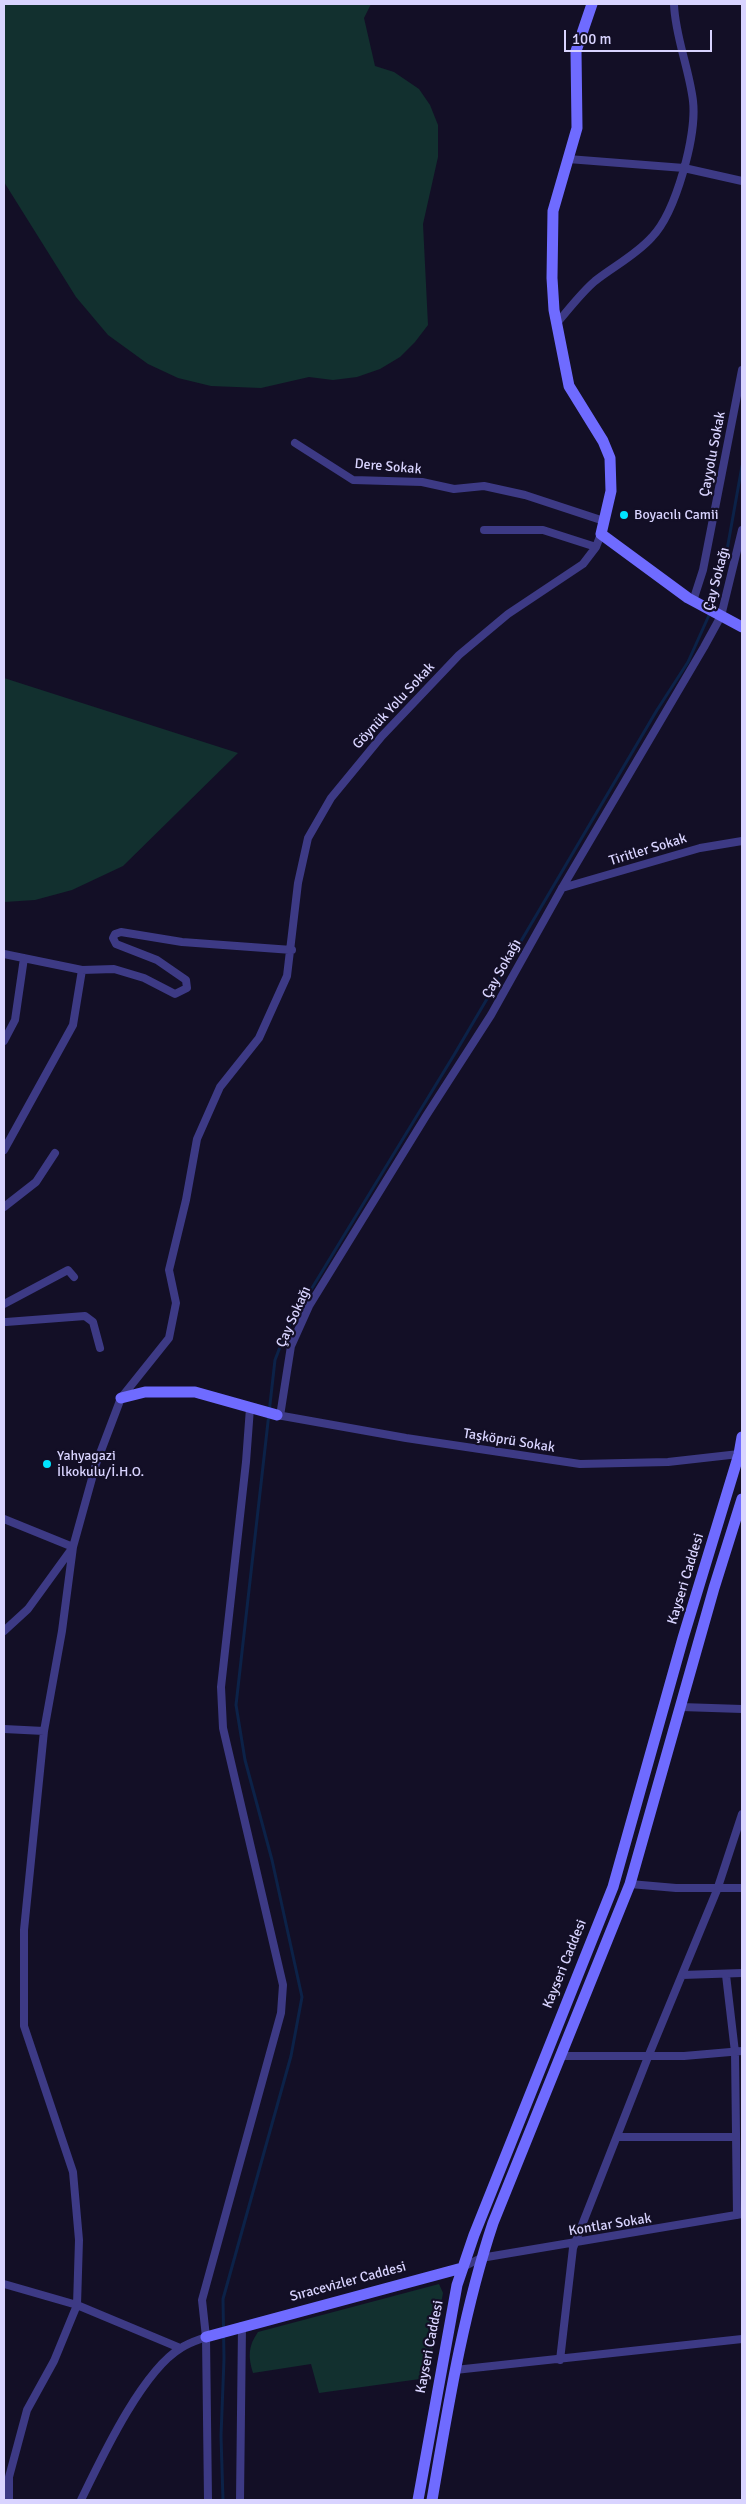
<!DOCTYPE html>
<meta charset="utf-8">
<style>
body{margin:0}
#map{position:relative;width:746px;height:2504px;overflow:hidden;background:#130f26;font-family:Signika,sans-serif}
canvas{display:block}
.frame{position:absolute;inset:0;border:5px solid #d9d4ff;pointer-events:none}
.scale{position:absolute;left:564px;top:30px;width:148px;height:22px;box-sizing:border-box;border:2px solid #d9d4ff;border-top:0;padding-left:6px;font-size:15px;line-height:18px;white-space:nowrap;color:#d9d4ff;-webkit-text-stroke:4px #130f26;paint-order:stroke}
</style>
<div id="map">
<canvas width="746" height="2504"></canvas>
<div class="frame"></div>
<div class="scale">100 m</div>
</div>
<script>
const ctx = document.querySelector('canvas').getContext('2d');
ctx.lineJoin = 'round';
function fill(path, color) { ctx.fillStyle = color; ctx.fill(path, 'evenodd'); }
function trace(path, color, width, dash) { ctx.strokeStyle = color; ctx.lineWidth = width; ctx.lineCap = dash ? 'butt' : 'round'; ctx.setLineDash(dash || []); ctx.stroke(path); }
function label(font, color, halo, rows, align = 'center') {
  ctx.font = font + ' Signika,sans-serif'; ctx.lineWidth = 4.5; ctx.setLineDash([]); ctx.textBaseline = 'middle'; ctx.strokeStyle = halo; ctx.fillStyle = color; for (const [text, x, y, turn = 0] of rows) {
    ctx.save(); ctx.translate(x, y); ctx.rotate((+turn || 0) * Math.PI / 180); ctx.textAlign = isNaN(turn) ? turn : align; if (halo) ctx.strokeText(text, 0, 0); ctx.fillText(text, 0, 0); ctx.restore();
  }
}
fill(new Path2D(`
 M4,4H371L364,18L375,66L394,72L419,89L430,105L438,125V157L423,224L428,325L415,342L400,357L380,369L357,377L333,380L309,377L261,388L211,386L178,378L148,364L108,335L76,297L4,182Z
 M4,678L238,753L123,866L72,890L35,900L4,902Z
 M439,2284L443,2293L427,2378L319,2393L311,2364L253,2373C248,2357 248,2346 258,2332Z`), '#12302f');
trace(new Path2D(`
 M712,607L727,550L742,466
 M223,2500L221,2436L224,2359L223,2299L291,2056L302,1997L272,1860L245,1760L236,1705L275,1360L287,1329L454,1055L657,710L688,662L710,613`), '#0c2248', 3);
trace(new Path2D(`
 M568,159L684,168L742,181
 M557,323C569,309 581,293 595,281C614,266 636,255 652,237C676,212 697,135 693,101C689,68 675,36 674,4
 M295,443L353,480L422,482L454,489L484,486L525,495L604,521
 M484,530H543L596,547
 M693,601L703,570L742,370
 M562,888L700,848L742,841
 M4,954L82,970L114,969L144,978L175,994L187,988L186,980L157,960L116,944L113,938L115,934L121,932L182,942L292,950
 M4,1041L15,1020L24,958
 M4,1150L73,1025L82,970
 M4,1207L36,1182L55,1153
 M4,1304L68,1270L74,1277
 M6,1322L85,1316L93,1322L100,1348
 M277,1415L406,1438L580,1464L668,1462L739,1454
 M280,1416L291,1346L309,1306L426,1116L491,1015L562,888L704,647L721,616L742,530
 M4,1519L73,1547L28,1609L4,1631
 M681,1707L742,1709
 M4,1729L44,1731
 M630,1884L676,1888H742
 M682,1975L742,1973
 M726,1975L735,2052L737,2215
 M560,2056H684L742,2051
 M617,2137H736
 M463,2267L481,2258L742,2214
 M4,2284L77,2305L180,2348
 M560,2360L573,2248L648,2057L717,1890L742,1814
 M455,2370L742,2339
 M9,2500V2477L27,2410L54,2361L77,2305L79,2240L73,2172L24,2026V1930L44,1731L62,1631L73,1547L96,1464L121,1398L169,1338L176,1303L169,1270L186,1200L197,1139L220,1087L259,1038L287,976L298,883L308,838L331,798L382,736L459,655L508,614L583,564L596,547L601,534
 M81,2500C101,2459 142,2371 181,2348C188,2343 198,2340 206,2337
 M208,2500L206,2337L202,2300L281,2013L283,1985L223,1728L221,1687L246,1462L250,1408
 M240,2500L242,2326`), '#3d3a85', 8);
trace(new Path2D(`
 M592,4L576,51L577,128L553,211L552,278L554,310L569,386L603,441L610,458L611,491L601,534L688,598L742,627
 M121,1398L145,1392H195L277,1415
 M206,2337L462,2268
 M418,2500L457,2285L474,2235L613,1887L683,1638L739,1454L742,1437
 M432,2500C448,2407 463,2313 493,2223L630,1884L714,1588L742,1499`), '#6f6bff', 11);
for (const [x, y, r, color] of [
 [624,515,5,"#00e5ff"],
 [47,1464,5,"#00e5ff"]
]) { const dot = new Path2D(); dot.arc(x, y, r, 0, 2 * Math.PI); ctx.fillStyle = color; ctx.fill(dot); trace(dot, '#130f26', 2); }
label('14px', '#d9d4ff', '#130f26', [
 ["Çayyolu Sokak",713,454,-79],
 ["Dere Sokak",388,467,5],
 ["Çay Sokağı",717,579,-75],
 ["Göynük Yolu Sokak",394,706,-47],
 ["Tiritler Sokak",648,850,-17],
 ["Çay Sokağı",502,969,-61],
 ["Çay Sokağı",294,1317,-66],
 ["Taşköprü Sokak",509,1441,9],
 ["Kayseri Caddesi",686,1579,-73],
 ["Kayseri Caddesi",565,1964,-68],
 ["Kontlar Sokak",610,2225,-9],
 ["Sıracevizler Caddesi",348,2282,-15],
 ["Kayseri Caddesi",430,2347,-79]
]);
label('14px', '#d9d4ff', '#130f26', [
 ["Boyacılı Camii",634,515],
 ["Yahyagazi",57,1456],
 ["İlkokulu/İ.H.O.",57,1472]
], 'left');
</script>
